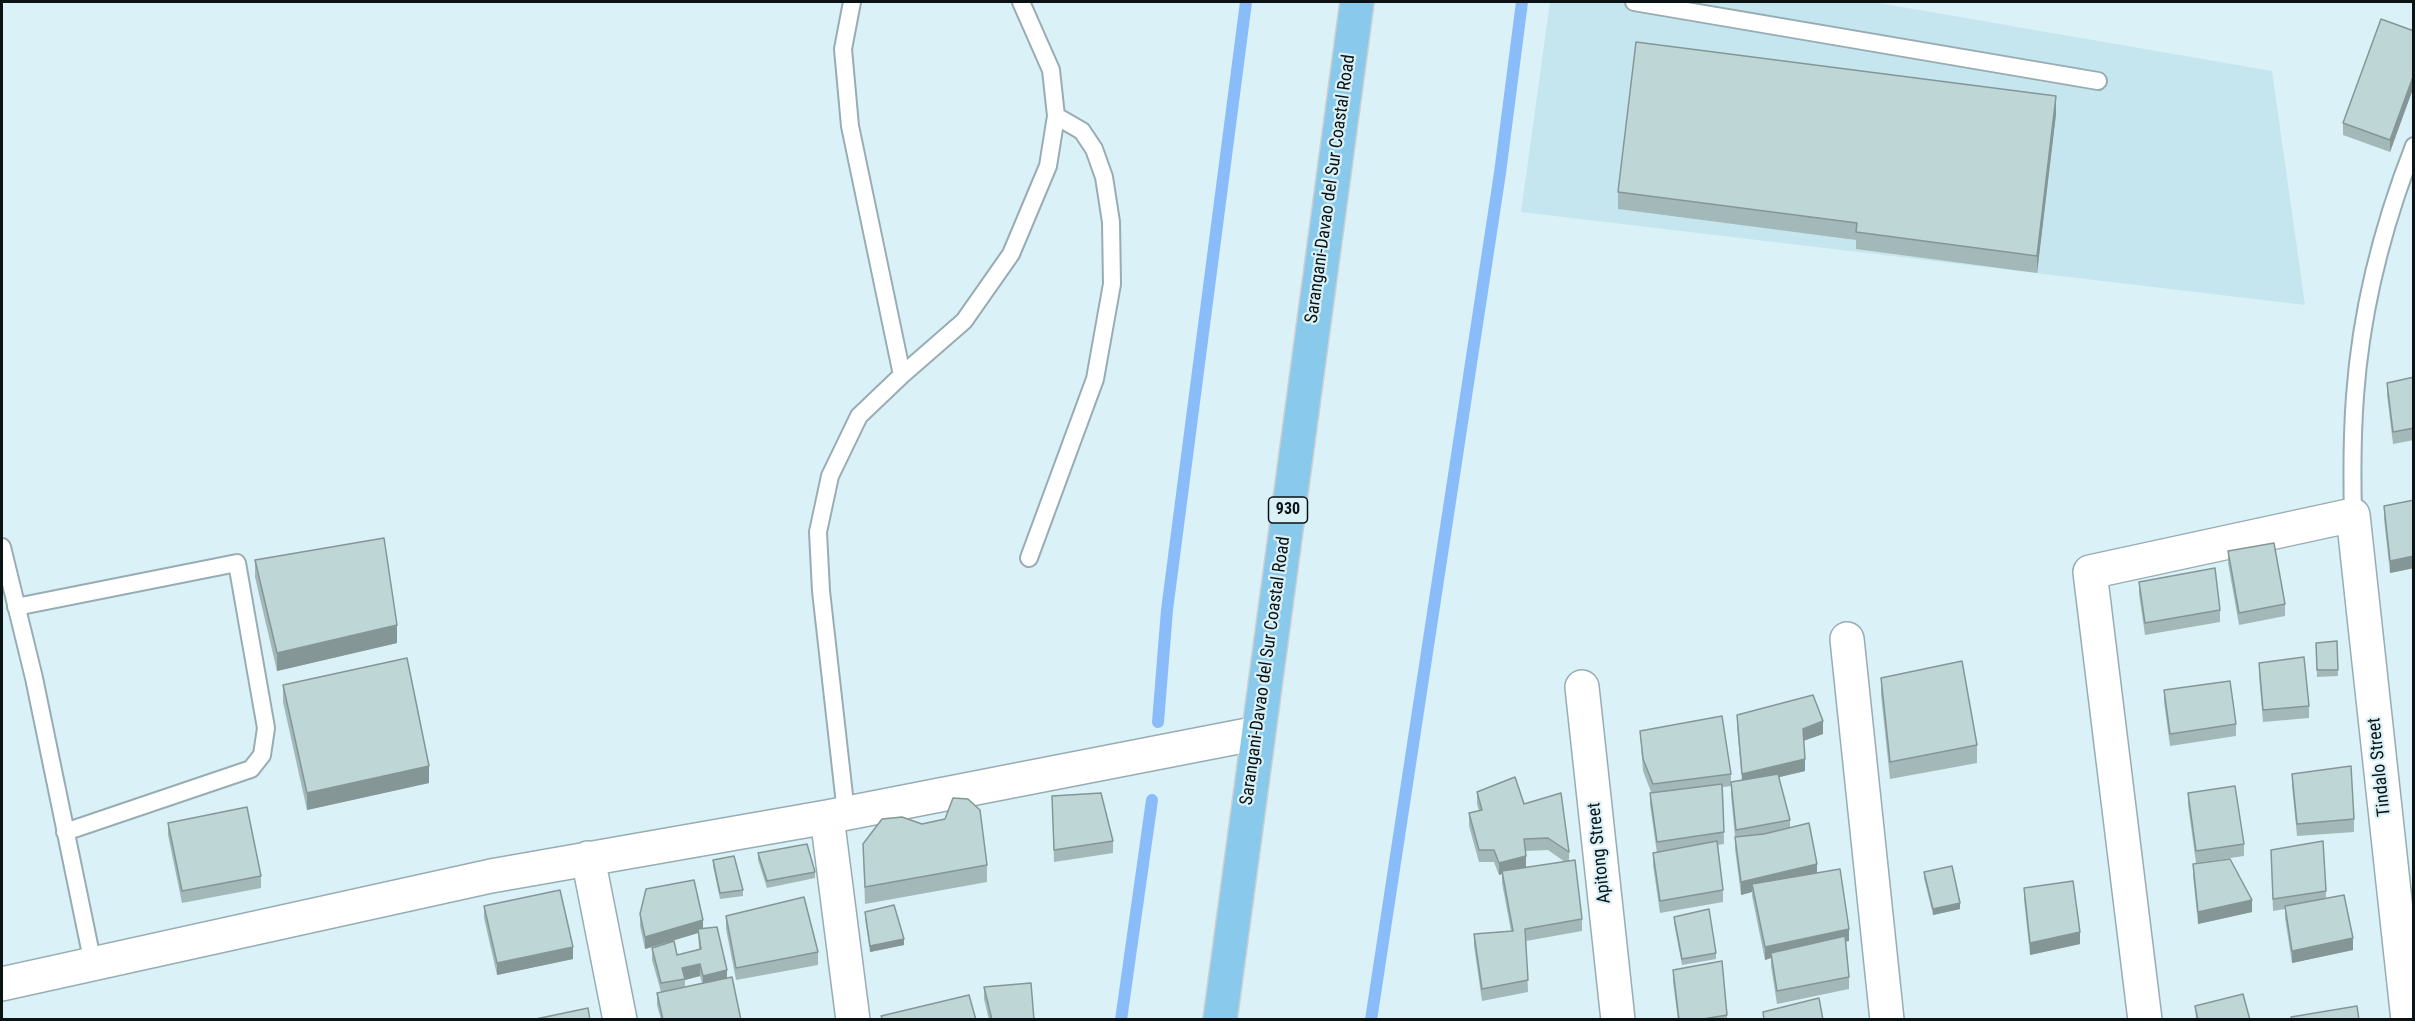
<!DOCTYPE html>
<style>
body{margin:0}
#map{position:relative;width:2415px;height:1021px;overflow:hidden;background:#daf1f7;font-family:"Roboto Condensed",sans-serif}
canvas{display:block}
.frame{position:absolute;inset:0;border:3px solid #0a1214;pointer-events:none}
</style>
<div id="map">
<canvas width="2415" height="1021"></canvas>
<div class="frame"></div>
</div>
<script>
const ctx = document.querySelector('canvas').getContext('2d');
ctx.lineJoin = 'round';
function fill(path, color) { ctx.fillStyle = color; ctx.fill(path, 'evenodd'); }
function trace(path, color, width, dash) { ctx.strokeStyle = color; ctx.lineWidth = width; ctx.lineCap = dash ? 'butt' : 'round'; ctx.setLineDash(dash || []); ctx.stroke(path); }
function label(font, color, halo, rows, align = 'center') {
  ctx.font = font + ' "Roboto Condensed",sans-serif'; ctx.lineWidth = 4.5; ctx.setLineDash([]); ctx.textBaseline = 'middle'; ctx.strokeStyle = halo; ctx.fillStyle = color; for (const [text, x, y, turn = 0] of rows) {
    ctx.save(); ctx.translate(x, y); ctx.rotate((+turn || 0) * Math.PI / 180); ctx.textAlign = isNaN(turn) ? turn : align; if (halo) ctx.strokeText(text, 0, 0); ctx.fillText(text, 0, 0); ctx.restore();
  }
}
fill(new Path2D(`
 M1550,2H1873L2272,71L2305,305L1521,212Z`), '#c6e6ef');
trace(new Path2D(`
 M1158,722L1167,610L1246,2
 M1121,1020L1152,800
 M1371,1020L1500,173L1522,2`), '#8abcfa', 12);
const service = new Path2D(`
 M852,2L843,49L850,126L902,375
 M1634,2L2098,81
 M2353,515C2352,475 2352,436 2355,396C2361,312 2383,225 2414,146
 M2,547L34,678L93,964
 M1029,558L1095,379L1112,284L1111,222L1104,177L1094,149L1082,131L1056,116
 M16,607L237,563L266,728L262,755L251,769L65,832
 M846,813L821,591L818,532L830,476L859,416L902,375L964,321L1011,254L1048,166L1056,116L1051,70L1021,2`);
const minor = new Path2D(`
 M1847,639L1887,1020
 M1582,687L1618,1020
 M827,817L853,1020
 M588,858L620,1020
 M2,984L491,876L827,817L1258,733
 M2145,1020L2090,572L2353,515L2408,1020`);
const primary = new Path2D(`
 M1220,1020L1357,2`);
trace(service, '#98adb3', 20);
trace(minor, '#98adb3', 36);
trace(primary, '#ced0d0', 36);
trace(service, '#fff', 16);
trace(minor, '#fff', 33);
trace(primary, '#89caec', 33);
fill(new Path2D(`
 M2414,31V86L2390,152L2343,135V123Z
 M2056,114L2037,273L1856,249V240L1618,209V192Z
 M2414,377V440L2393,444L2387,395V383Z
 M2414,500V568L2390,573L2384,519V506Z
 M2228,551L2285,604V616L2239,625L2228,563Z
 M255,560L397,643L277,671L255,577Z
 M2139,582L2220,610V622L2145,635L2139,594Z
 M2337,641L2338,676L2317,677L2316,643Z
 M2259,663L2309,706V718L2263,722L2259,675Z
 M1881,678L1977,745V763L1890,779L1881,695Z
 M283,685L429,783L307,810L283,702Z
 M2164,690L2236,724V736L2170,746L2164,702Z
 M1737,715L1823,734L1803,741L1805,771L1779,777L1790,820V827L1817,873L1849,941H1846L1849,977V989L1777,1004L1771,966V958L1765,960L1752,896V892L1741,895L1735,849V837L1731,795V786L1723,787L1724,844L1718,845L1723,890V902L1660,913L1653,865V853H1657L1650,805V793L1651,792L1643,771L1640,731L1731,774V782L1742,781L1737,727Z
 M2292,774L2354,819V832L2297,836L2292,786Z
 M1477,792L1524,804L1569,852V861L1582,919V931L1526,941L1528,992L1482,1001L1474,946V934L1511,931L1502,883V874L1499,875L1494,862H1479L1469,826V813L1479,811L1477,804ZM1548,850L1565,862L1526,867V851Z
 M2188,793L2244,844V856L2196,863L2188,805Z
 M1052,796L1113,841V853L1054,862Z
 M945,819L987,865V882L865,904L863,844L922,824Z
 M168,823L261,876V888L182,903L168,835Z
 M2271,850L2326,891V898L2353,950L2292,963L2285,918V909L2273,911Z
 M758,853L815,872V878L767,888L758,860Z
 M713,860L743,890V896L720,899L713,866Z
 M2193,864L2252,912L2198,924L2193,876Z
 M1924,872L1960,909L1933,915L1924,878Z
 M2024,888L2080,944L2030,955L2024,900Z
 M484,906L573,959L497,975L484,918Z
 M865,912L904,945L870,952L865,919Z
 M640,914L703,928L727,978L741,1020H661L657,1005V993L661,992L652,960V948L677,955L699,949L698,933L645,949L640,926ZM700,976L702,983L685,987V980Z
 M726,916L818,952V965L736,980L726,929Z
 M1674,917L1716,953V959L1682,965L1674,923Z
 M1673,970L1727,1015V1020H1678L1673,982Z
 M984,987L1034,1020H989L984,999Z
 M2195,1006L2250,1020H2196Z`), '#a3b8b8');
fill(new Path2D(`
 M2414,74V86L2390,152V140Z
 M2056,96V114L2037,273V256Z
 M2414,556V568L2390,573V561Z
 M397,625V643L277,671V653Z
 M1823,721V734L1803,741V729Z
 M1805,759V771L1742,786V774Z
 M429,766V783L307,810V793Z
 M1526,856V868L1502,871V874L1499,875V863Z
 M1817,864V876L1752,884V892L1741,895V882Z
 M2252,900V912L2198,924V912Z
 M1960,903V909L1933,915V909Z
 M703,920V932L698,929V933L645,949V937Z
 M1849,929V941L1772,958L1771,953V958L1765,960V947Z
 M2080,932V944L2030,955V943Z
 M2353,938V950L2292,963V951Z
 M904,939V945L870,952V946Z
 M573,947V959L497,975V963Z
 M700,964V976L685,980L682,968Z
 M727,970V982L703,988V976Z`), '#859696');
const building = new Path2D(`
 M2381,19L2414,31V74L2390,140L2343,123Z
 M1636,42L2056,96L2037,256L1856,232L1857,223L1618,192Z
 M2414,377V428L2393,432L2387,383Z
 M2414,500V556L2390,561L2384,506Z
 M384,538L397,625L277,653L255,560Z
 M2274,543L2285,604L2239,613L2228,551Z
 M2215,568L2220,610L2145,623L2139,582Z
 M2337,641L2338,670H2317L2316,643Z
 M2304,657L2309,706L2263,710L2259,663Z
 M407,658L429,766L307,793L283,685Z
 M1962,661L1977,745L1890,762L1881,678Z
 M2230,681L2236,724L2170,734L2164,690Z
 M1813,695L1823,721L1803,729L1805,759L1742,774L1737,715Z
 M1722,716L1731,774L1653,784L1643,759L1640,731Z
 M2351,766L2354,819L2297,824L2292,774Z
 M1778,774L1790,820L1736,830L1731,782Z
 M1515,777L1524,804L1561,793L1569,852L1548,838L1524,839L1526,856L1499,863L1494,850H1479L1469,813L1482,810L1477,792Z
 M1722,784L1724,832L1657,842L1650,793Z
 M2235,786L2244,844L2196,851L2188,793Z
 M1101,793L1113,841L1054,850L1052,796Z
 M953,798L968,799L980,810L987,865L865,887L863,844L882,819L902,817L922,824L945,819Z
 M247,807L261,876L182,891L168,823Z
 M1809,823L1817,864L1741,882L1735,837L1764,834Z
 M1717,841L1723,890L1660,901L1653,853Z
 M2323,841L2326,891L2273,899L2271,850Z
 M807,844L815,872L767,881L758,853Z
 M734,856L743,890L720,893L713,860Z
 M2230,859L2252,900L2198,912L2193,864Z
 M1575,860L1582,919L1525,929L1528,980L1482,989L1474,934L1513,931L1502,871Z
 M1952,866L1960,903L1933,909L1924,872Z
 M1840,869L1849,929L1765,947L1752,884Z
 M694,880L703,920L645,937L640,914L646,889Z
 M2073,881L2080,932L2030,943L2024,888Z
 M560,890L573,947L497,963L484,906Z
 M2344,895L2353,938L2292,951L2285,906Z
 M804,897L818,952L736,968L726,916Z
 M894,905L904,939L870,946L865,912Z
 M1709,909L1716,953L1682,959L1674,917Z
 M717,927L727,970L703,976L700,964L682,968L685,979L661,983L652,948L674,941L677,955L701,949L698,929Z
 M1845,936L1849,977L1777,991L1771,953Z
 M1722,961L1727,1015L1697,1020H1679L1673,970Z
 M732,977L741,1020H663L657,993Z
 M1031,983L1034,1020H992L984,987Z
 M2243,994L2250,1020H2198L2195,1006Z
 M969,995L976,1020H883L881,1016Z
 M1819,998L1823,1020H1764L1763,1012Z
 M2357,1006L2359,1020H2292L2291,1017Z
 M588,1008L590,1020H531Z`);
fill(building, '#bed6d6');
trace(building, '#859696', 1.5);
for (const [x, y, w] of [
 [1288,510,39]
]) { const box = new Path2D(); box.roundRect(x - w / 2, y - 13, w, 26, 4.5); ctx.fillStyle = '#daf1f7'; ctx.fill(box); trace(box, '#0a1214', 1.5); }
label('bold 16px', '#0a1214', null, [
 ["930",1288,510]
]);
label('18px', '#0a1214', '#daf1f7', [
 ["Sarangani-Davao del Sur Coastal Road",1331,189,-82],
 ["Sarangani-Davao del Sur Coastal Road",1266,671,-82],
 ["Tindalo Street",2380,767,-96],
 ["Apitong Street",1600,853,-96]
]);
</script>
